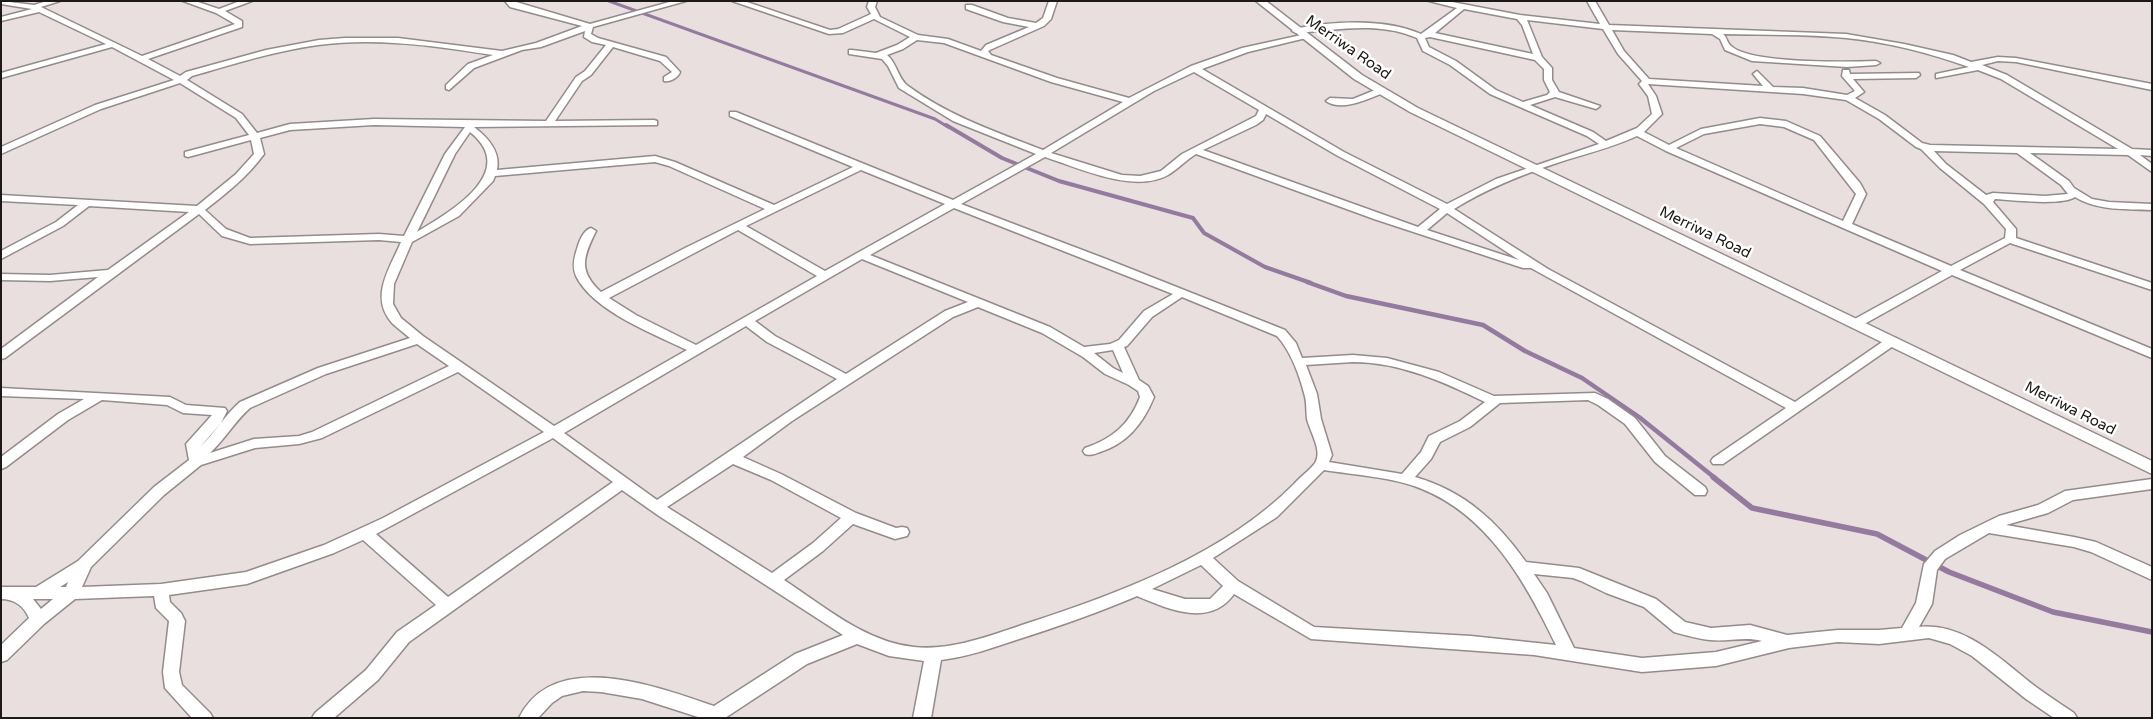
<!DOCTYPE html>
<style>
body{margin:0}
#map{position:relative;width:2153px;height:719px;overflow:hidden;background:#e8dfde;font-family:"Varela Round",sans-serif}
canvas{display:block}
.frame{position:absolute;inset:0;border:2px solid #1c1918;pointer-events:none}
</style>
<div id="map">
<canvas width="2153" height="719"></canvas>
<div class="frame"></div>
</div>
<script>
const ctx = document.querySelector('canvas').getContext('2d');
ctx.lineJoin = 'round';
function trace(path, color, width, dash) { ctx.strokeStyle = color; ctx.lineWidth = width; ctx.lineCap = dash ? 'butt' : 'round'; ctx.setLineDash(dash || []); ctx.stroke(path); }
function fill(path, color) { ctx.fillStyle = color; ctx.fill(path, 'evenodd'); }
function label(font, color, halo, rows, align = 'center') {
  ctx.font = font + ' "Varela Round",sans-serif'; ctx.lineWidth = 5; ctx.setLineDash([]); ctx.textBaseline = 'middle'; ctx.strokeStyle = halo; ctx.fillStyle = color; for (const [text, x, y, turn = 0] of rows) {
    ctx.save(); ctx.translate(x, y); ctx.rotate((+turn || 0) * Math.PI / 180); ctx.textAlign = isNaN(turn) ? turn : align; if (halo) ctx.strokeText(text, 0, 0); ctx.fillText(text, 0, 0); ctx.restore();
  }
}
trace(new Path2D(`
 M609,1L935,119L948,127`), '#957a9f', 3);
trace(new Path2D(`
 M946,125L1002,158L1059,181L1193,218L1204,233L1265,267L1311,283`), '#957a9f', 4);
trace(new Path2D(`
 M1307,282L1346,296L1483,325L1525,351L1582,378L1639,417L1715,478`), '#957a9f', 4.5);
trace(new Path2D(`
 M1713,477L1752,508L1877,534L1949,572L2053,612L2152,632`), '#957a9f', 5.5);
const minor = new Path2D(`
 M1,1L34,5L47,1H60L41,7L142,56L235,24L216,13L183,1H195L219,9L240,1H252L225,11L242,21V27L148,59L180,76L186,72L266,50L319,40L345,38H398L502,51L536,43L582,26L510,7L505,1H513L590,24L673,1H686L593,27L591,34L598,38L666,57L680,72C678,78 670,82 664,81V77L672,72L660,61L613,47L591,75L582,81L555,121L654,120L657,121V125L474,127C487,137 501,151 497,170L655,156L675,162L774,205L853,167L730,116V112H736L953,200L1036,154L953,121L899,88L888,66L882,59L849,54V50H852L876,53L897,45L910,37L874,19L843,33L829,34L732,1H744L830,30L838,29L871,14L867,7L869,1H877L875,7L880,17L918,35L948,39L981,51L986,45L1029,27L1003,22L966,9V5H972L1008,18L1036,23L1043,18L1049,1H1057L1051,19L1044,26L992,49L988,51L991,55L1057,78L1129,98L1191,66L1242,48L1306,34V38L1248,52L1202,69L1344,152L1447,204L1496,179L1599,144L1587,136L1490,94L1450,65L1423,51L1417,38C1379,21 1336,30 1296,33L1292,31L1293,29C1332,21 1385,18 1421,34L1457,8L1429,1H1447L1520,15L1600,24L1587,1H1595L1609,25L1846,34L1904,44L1953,55L1971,62L1998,57L2016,58L2152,84V90L2016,62L1998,61L1982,65L2007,75L2132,149L2152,150V156L2140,155L2152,164V172L2128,155L2030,153L2069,181L2074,188L2092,199L2109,202L2152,204V210C2126,209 2098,211 2075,197C2062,206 2012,200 1995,199L1993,202L2016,229V238L2152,283V290L2010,243L1960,270L2152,349V358L1952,275L1859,327H1851L1849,324L1851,321L1942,271L1666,151L1637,136C1611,148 1584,154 1557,163C1521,175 1486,189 1454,209L1548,269L1795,402L1888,338H1896L1898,341L1896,344L1723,464H1713L1711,461L1713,458L1786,408L1531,268H1523L1374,219L1196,154C1186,160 1178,169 1168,175C1134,194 1079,168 1045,157L961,204L1106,259L1285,330L1296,343L1302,358L1353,355L1387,358L1439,372L1494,396L1595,393L1608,399L1635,418L1665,456L1705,487L1707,491L1705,495H1695L1655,462L1625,424L1598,405L1588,400L1500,403L1470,427L1440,442L1431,459L1415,477C1464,491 1497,521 1526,562L1579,568L1656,599L1685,622L1711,628L1750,625L1787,635L1838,630H1879L1902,628L1916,603L1924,564L1935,551L1960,535L1999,516L2038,505L2065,491L2152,479V489L2073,500L2048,513L2006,525L2074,537L2096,542L2152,567V580L2091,552L2074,547L1989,533L1945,559L1937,570L1932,604L1919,627C1965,622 2002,661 2036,687C2048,696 2061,704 2074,713L2077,718H2054L2026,699L1972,656L1950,644L1929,638L1879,644L1838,642L1789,648L1716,666L1642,672L1534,655L1311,639L1234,594C1210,628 1168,609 1137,596C1097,613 1057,627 1016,640C992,648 967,657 941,660L931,718H913L924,661L889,656L857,644L807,664L725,718H701L642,699L601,692L583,691L562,696L552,703L538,718H519C554,647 658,687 714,706L795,654L843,635L659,516L622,490L409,642L378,680L334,718H312L315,713L366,670L397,632L436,605L363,540L334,553L247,584L169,595L170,602L181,613L185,621L179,672L182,685L210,713L213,718H192L165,688L163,672L169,621L156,608L154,596L75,599L44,624L7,660L1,662V645L29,618C24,606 14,599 1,599V587H36L78,561L154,487L189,460L186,444L212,415L183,413L167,405L102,400L68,420L6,467L1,469V457L58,414L84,399L1,396V388L170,397L186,405L225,408L227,411L221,423L200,447C215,433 225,415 240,402L318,368L410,338C404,333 397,328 392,323C369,297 390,268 401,242L379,240L250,244L222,236L199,214L5,358L1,359V349L98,277L50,281L1,280V274L50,275L108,270L189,212L89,206L63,226L1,259V251L56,222L78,205L1,201V195L197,206L236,174L254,154L251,140L188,157L185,156V152L249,135L236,118L180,83L101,109L1,154V147L95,105L174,80L112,47L1,78V73L106,44L39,12L1,21V17L32,9L1,4ZM1464,9L1517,19L1522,25L1533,54L1435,33ZM1527,20L1603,29L1618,54L1642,81L1639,84L1648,96L1652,114L1637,128L1606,141L1593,132L1530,105L1555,97L1596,109L1600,106L1559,92L1552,80V68L1542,57ZM1612,30L1712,34L1720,39L1725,50L1752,61L1847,67L1876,65L1880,63L1876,61C1849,62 1750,64 1731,46C1727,43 1727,37 1723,34C1763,35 1805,34 1846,38C1887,42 1930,53 1969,67L1936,74V78L1978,70L2001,79L2118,149L1930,145L1922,143L1885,115L1855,98L1864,92L1853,79L1916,78L1920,75L1919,73L1850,74L1849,70H1843L1842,76L1855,91L1847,95L1803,88L1773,87L1757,71L1753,74L1763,86L1649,79L1624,51ZM585,31L584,37L592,42L606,45L585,71L576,77L546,121L374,119L290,124L257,133L242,114L187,80L192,76C234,64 275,51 318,45C376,37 435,46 493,55L468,64L446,85V89L449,90L474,68L522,50L541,47ZM1430,37L1535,60L1544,69V80L1550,92L1547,95L1523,102L1496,90L1456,61L1429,47L1425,38ZM917,40L944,43L1051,82L1123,102L1043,150C996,132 949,116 908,86C898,79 897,63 887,55L903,49ZM1194,72L1259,110L1256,116L1182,154L1161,171L1140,176L1122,175L1051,153L1154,91ZM1648,84L1803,94L1846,100L1879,119L1916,147L1921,149L1940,168L1984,204L2006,229L2005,238L1951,266L1852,224L1866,194L1860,183L1820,136L1786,121L1760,118L1701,129L1669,145L1644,132L1662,114L1656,96ZM1266,114L1338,156L1440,209L1418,227L1203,150L1256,125L1263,120ZM1760,124L1784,127L1814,140L1856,194L1843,221L1676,148L1704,134ZM374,125L465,127L445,154L404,236L379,234L250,238L226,229L205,210C227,193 248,176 264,154L260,138L290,130ZM470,132C520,172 450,212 417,232L455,154ZM1934,151L2017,153L2061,185L2068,194L2045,196L1993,193L1986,195L1946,164ZM655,162L669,166L765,209L685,248L601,292C578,271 583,257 596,231L591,228C583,230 579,242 577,249C574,258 572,267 576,276C593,311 654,334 687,350L554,426L423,336L401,318L393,304L394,284L412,242L459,216L493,181L495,176ZM861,170L945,204L825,271L746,226ZM954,208L1173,294L1144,311L1119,340L1110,344L1084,347L1050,327L870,255ZM1447,213L1519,260L1427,230ZM738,230L817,276L696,345L636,315L609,298ZM862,259L968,302L945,311L846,374L775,336L755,321ZM1182,297L1277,336C1290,350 1299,374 1304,393C1307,402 1306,411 1307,419C1310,432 1323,451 1315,463C1310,470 1300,477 1294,484C1225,554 1120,593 1028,623C992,635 952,651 914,647C865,642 824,606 784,580L823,551L853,524L895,539L907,536L909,532L907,528L902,527L896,528L856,513L781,474L743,457L792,421L953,317L978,307L1042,333L1083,357L1105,374L1129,385L1138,391L1140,397C1130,424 1112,439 1085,448L1083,451L1085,454C1091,456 1095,454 1100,452C1127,444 1144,422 1154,397L1148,386L1139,380L1124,347L1127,346L1152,317ZM746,326L767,342L837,379L657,500L564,433ZM417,344L449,366L312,432L299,436L254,439L210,453C225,439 235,421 250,408L326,374ZM1113,350L1123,373L1113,368L1094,353ZM1353,362C1400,362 1444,382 1485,402L1460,421L1429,436L1421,452L1402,474L1329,462L1332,455L1321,419L1317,394L1306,365ZM458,372L544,432L383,518L324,545L246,572L161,584L82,587L91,567L164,495L201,465L255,448L299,444L322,438ZM553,438L613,482L448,597L376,534ZM733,464L771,480L841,518L813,543L772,573L667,507ZM1324,470C1355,475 1393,477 1422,489C1489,516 1526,583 1556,645L1471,636L1314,627L1238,581L1213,558L1277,517ZM1201,565L1223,586L1210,599H1185L1152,589ZM1534,574L1573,578L1581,581L1606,593L1644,607L1674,632C1685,635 1698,639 1710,640C1728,642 1744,636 1762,641L1716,652L1642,658L1574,648L1547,593ZM68,582L66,587H60ZM33,599H53L41,609Z
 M1380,88L1383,89V93C1368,99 1341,112 1326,101L1330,98L1353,99Z`);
const tertiary = new Path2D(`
 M1256,1H1266L1362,75L1418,108L2152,461V474L1410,112L1354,79Z`);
trace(minor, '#948b8b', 3);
trace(tertiary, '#948b8b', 3);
fill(minor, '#fff');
fill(tertiary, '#fff');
label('15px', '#1c1918', '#fff', [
 ["Merriwa Road",1348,48,35],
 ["Merriwa Road",1705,233,26],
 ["Merriwa Road",2070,409,27]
]);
</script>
